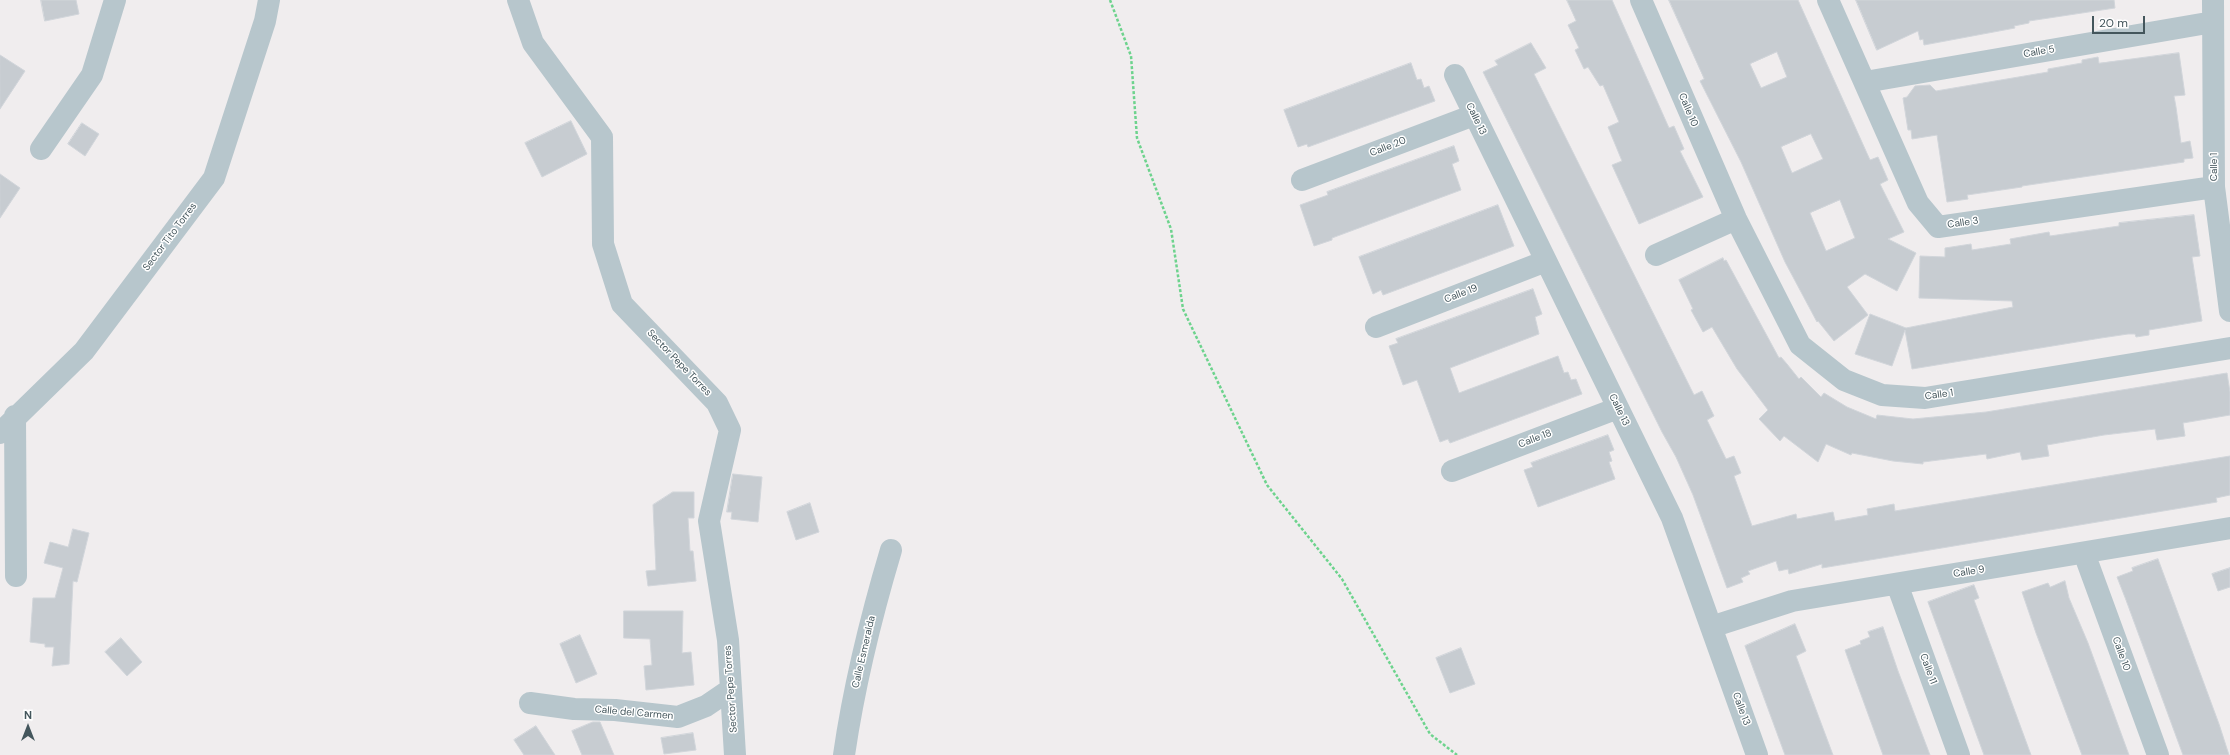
<!DOCTYPE html>
<style>
body{margin:0}
#map{position:relative;width:2230px;height:755px;overflow:hidden;background:#f0edee;font-family:"DM Sans",sans-serif}
canvas{display:block}
.north{position:absolute;left:8px;top:707px;width:40px;height:40px;-webkit-text-stroke:3px #fff;paint-order:stroke;rotate:0deg;font-size:11px;font-weight:700;line-height:16px;text-align:center;color:#44565c}
.north::after{content:'';display:block;margin:auto;width:14px;height:18px;background:#44565c;clip-path:polygon(50% 0,100% 100%,50% 72%,0 100%)}
.scale{position:absolute;left:2092px;top:16px;width:53px;height:18px;box-sizing:border-box;border:2px solid #44565c;border-top:0;padding-left:5px;font-size:12px;line-height:14px;white-space:nowrap;color:#44565c;-webkit-text-stroke:3px #fff;paint-order:stroke}
</style>
<div id="map">
<canvas width="2230" height="755"></canvas>
<div class="north">N</div>
<div class="scale">20 m</div>
</div>
<script>
const ctx = document.querySelector('canvas').getContext('2d');
ctx.lineJoin = 'round';
function fill(path, color) { ctx.fillStyle = color; ctx.fill(path, 'evenodd'); }
function trace(path, color, width, dash) { ctx.strokeStyle = color; ctx.lineWidth = width; ctx.lineCap = dash ? 'butt' : 'round'; ctx.setLineDash(dash || []); ctx.stroke(path); }
function label(font, color, halo, rows, align = 'center') {
  ctx.font = font + ' "DM Sans",sans-serif'; ctx.lineWidth = 3; ctx.setLineDash([]); ctx.textBaseline = 'middle'; ctx.strokeStyle = halo; ctx.fillStyle = color; for (const [text, x, y, turn = 0] of rows) {
    ctx.save(); ctx.translate(x, y); ctx.rotate((+turn || 0) * Math.PI / 180); ctx.textAlign = isNaN(turn) ? turn : align; if (halo) ctx.strokeText(text, 0, 0); ctx.fillText(text, 0, 0); ctx.restore();
  }
}
const building = new Path2D(`
 M41,0H76L79,14L45,21Z
 M1567,0H1612L1669,128L1674,126L1684,149L1680,151L1703,197L1639,224L1612,165L1622,161L1608,127L1619,122L1603,85L1600,86L1588,67L1584,69L1575,50L1579,48L1568,25L1576,21Z
 M1669,0H1798L1870,160L1878,157L1888,180L1880,184L1904,232L1888,239L1916,253L1897,291L1865,274L1847,287L1868,315L1834,341L1818,321L1817,322L1785,262L1741,162L1700,81L1704,79ZM1777,52L1787,77L1761,88L1750,64ZM1811,134L1823,159L1792,173L1781,147ZM1840,200L1855,238L1826,251L1810,213Z
 M1856,0H2114L2115,8L2029,21V23L2014,26L2015,28L1924,45L1923,39L1920,40L1918,31L1877,50Z
 M1531,43L1546,68L1534,74L1694,395L1702,391L1714,416L1707,420L1726,459L1734,456L1741,473L1734,476L1752,526L1796,514L1797,519L1833,512L1835,521L1868,515L1867,509L1894,504L1895,511L2230,456V495L2216,498L2217,502L1822,568V564L1789,574L1788,569L1779,571L1776,561L1748,571L1750,574L1741,578L1743,582L1727,588L1693,495L1676,457L1662,432L1483,72L1498,65L1495,61Z
 M2179,53L2185,95L2174,96L2176,107L2181,143L2190,141L2193,158L2184,159V162L2022,186V187L1967,195L1968,199L1947,202L1937,135L1912,139L1911,130H1908L1903,98L1907,97L1915,86L1930,85L1936,91L2048,72V69L2082,63V60L2098,57L2099,63Z
 M0,55L25,71L0,109Z
 M1411,63L1417,80L1421,79L1424,88L1429,86L1435,101L1308,147L1307,144L1298,147L1284,110Z
 M571,121L587,154L542,177L525,143Z
 M82,123L99,134L85,156L68,144Z
 M1454,146L1459,161L1452,164L1461,190L1332,238V240L1314,246L1300,205L1328,195L1327,192Z
 M0,174L20,188L0,218Z
 M1498,205L1514,246L1383,295L1381,290L1373,294L1359,257Z
 M2194,215L2200,256L2192,257L2202,321L2149,330V335L2136,337L2135,334H2128L2101,338L1912,369L1905,330L1892,366L1855,354L1870,314L1906,328L2013,307L2012,301L1919,298L1920,256L1945,257V248L1971,244L1972,250L2011,244L2010,239L2049,232L2050,236L2119,226V223Z
 M1723,258L1724,261L1726,260L1779,358L1781,357L1787,364L1799,379L1801,377L1821,397L1824,393L1847,407L1876,419L1877,415L1913,419L1986,412L2227,373L2230,392V415L2183,423L2185,436L2157,440L2155,429L2104,435L2047,445L2049,456L2022,460L2020,452L1987,459L1986,454L1923,462V464L1893,461L1852,453L1851,455L1826,444L1818,462L1784,436L1780,441L1759,419L1768,410L1737,369L1712,327L1703,332L1691,310L1693,309L1679,280Z
 M1533,289L1542,314L1535,317L1539,334L1450,368L1459,393L1558,356L1564,373L1568,372L1571,380L1576,379L1582,394L1450,443L1448,439L1440,442L1417,380L1403,385L1389,346L1398,343L1396,339Z
 M1608,435L1614,450L1609,452L1612,461L1609,462L1615,479L1538,507L1524,470L1533,467L1531,463Z
 M733,474L762,477L758,522L731,519L732,512H727Z
 M673,492H694V518H688L690,551H693L696,581L648,586L646,571L656,570L653,505Z
 M810,503L819,532L796,540L787,512Z
 M73,529L89,533L77,582L73,581L69,664L52,666L54,647H45V644L30,642L33,598H55L63,568L44,563L50,542L68,547Z
 M2158,559L2219,724L2229,755H2183L2126,600L2117,577L2133,571L2132,568Z
 M2230,568V587L2218,591L2212,574Z
 M2065,581L2069,598L2088,643L2129,755H2082L2036,633L2022,592L2048,583L2050,587Z
 M1974,585L1979,598L1974,600L2031,755H1984L1928,602Z
 M624,611H683L682,653L691,652L694,685L646,690L644,666L652,665L650,639L624,638Z
 M1795,624L1806,651L1796,656L1833,755H1785L1745,646Z
 M1883,627L1898,671L1930,755H1883L1852,670L1845,650L1861,644L1860,641L1870,637L1868,632Z
 M580,635L597,674L576,683L560,644Z
 M121,638L142,662L127,676L105,652Z
 M1461,648L1475,684L1450,693L1436,658Z
 M593,722H600L614,755H582L572,731Z
 M536,726L555,755H524L514,740Z
 M693,733L696,750L664,754L661,738Z`);
fill(building, '#c7ccd1');
trace(building, '#d1d5da', 1);
trace(new Path2D(`
 M1110,0L1131,56L1137,138L1171,229L1183,309L1267,485L1342,579L1430,734L1457,755`), '#6dd38d', 2.5, [3, 2]);
trace(new Path2D(`
 M518,0L533,43L602,137L603,244L622,304L717,403L730,430L709,521L728,640L735,755
 M1641,0L1736,219L1800,345L1844,380L1882,395L1925,398L2230,348
 M1828,0L1918,203L1938,227L2214,187
 M2213,0L2214,187L2230,311
 M1455,75L1672,518L1757,755
 M1865,82L2213,22
 M41,149L92,75L115,0
 M1302,180L1474,115
 M1656,255L1736,219
 M1376,327L1546,261
 M15,416L16,576
 M0,433L84,351L214,178L265,21L269,0
 M1452,471L1618,408
 M2084,553L2158,755
 M1897,584L1959,755
 M1711,627L1792,601L2230,528
 M530,703L574,709L615,710L678,717L706,706L731,689
 M844,755C854,686 871,617 891,550`), '#b7c6cc', 22);
label('10px', '#44565c', '#fff', [
 ["Calle 5",2039,52,-10],
 ["Calle 10",1688,110,67],
 ["Calle 13",1476,119,64],
 ["Calle 20",1388,147,-21],
 ["Calle 1",2214,167,-90],
 ["Calle 3",1963,223,-8],
 ["Sector Tito Torres",170,237,-53],
 ["Calle 19",1461,294,-21],
 ["Sector Pepe Torres",679,363,46],
 ["Calle 1",1939,395,-8],
 ["Calle 13",1619,410,64],
 ["Calle 18",1535,439,-21],
 ["Calle 9",1969,572,-9],
 ["Calle Esmeralda",864,652,-77],
 ["Calle 10",2121,654,70],
 ["Calle 11",1928,669,70],
 ["Sector Pepe Torres",731,689,-94],
 ["Calle 13",1741,709,70],
 ["Calle del Carmen",634,713,5]
]);
</script>
